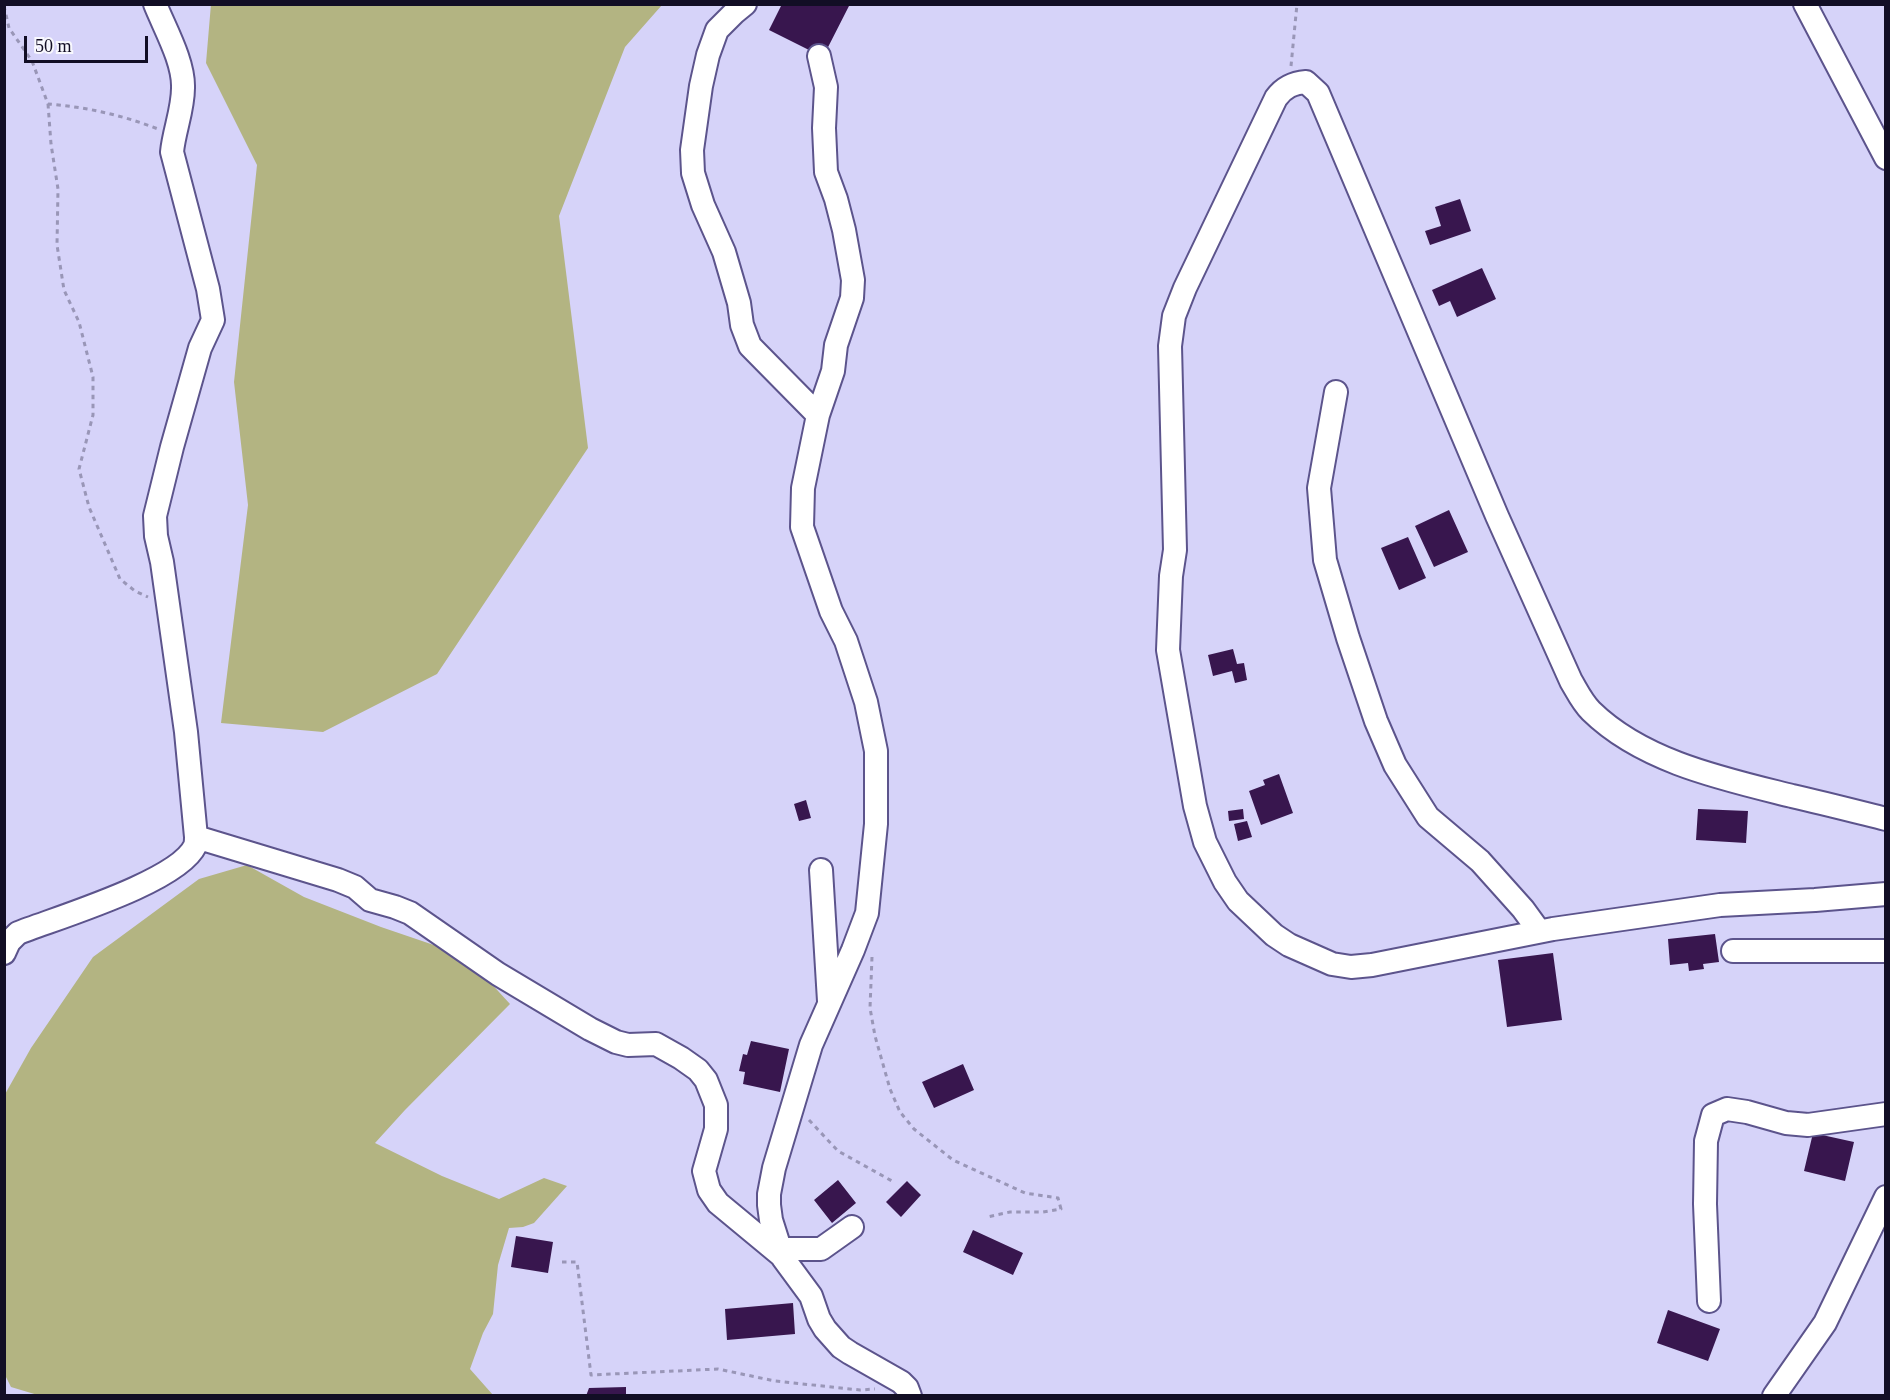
<!DOCTYPE html>
<style>
body{margin:0}
#map{position:relative;width:1890px;height:1400px;overflow:hidden;background:#d6d3f9;font-family:Georgia,serif}
canvas{display:block}
.frame{position:absolute;inset:0;border:6px solid #120e25;pointer-events:none}
.scale{position:absolute;left:24px;top:36px;width:124px;height:27px;box-sizing:border-box;border:3px solid #120e25;border-top:0;padding-left:8px;font-size:18px;line-height:21px;white-space:nowrap;color:#120e25;-webkit-text-stroke:4px #f8f8fe;paint-order:stroke}
</style>
<div id="map">
<canvas width="1890" height="1400"></canvas>
<div class="frame"></div>
<div class="scale">50 m</div>
</div>
<script>
const ctx = document.querySelector('canvas').getContext('2d');
ctx.lineJoin = 'round';
function fill(path, color) { ctx.fillStyle = color; ctx.fill(path, 'evenodd'); }
function trace(path, color, width, dash) { ctx.strokeStyle = color; ctx.lineWidth = width; ctx.lineCap = dash ? 'butt' : 'round'; ctx.setLineDash(dash || []); ctx.stroke(path); }
fill(new Path2D(`
 M211,4L662,5L625,47L559,216L588,448L437,674L323,732L221,723L248,505L234,382L257,165L206,63Z
 M247,865L304,897L381,927L466,956L510,1004L405,1110L375,1143L442,1176L499,1199L544,1178L567,1186L534,1223L523,1227L509,1228L498,1265L493,1314L483,1333L470,1369L493,1395L41,1396L11,1387L4,1373V1096L31,1048L93,957L199,879Z`), '#b3b482');
fill(new Path2D(`
 M782,4H850L823,57L769,30Z
 M1460,199L1471,231L1430,245L1425,231L1441,226L1435,207Z
 M1482,268L1496,299L1457,317L1450,301L1439,306L1432,290Z
 M1449,510L1468,552L1434,567L1415,526Z
 M1408,537L1426,578L1399,590L1381,548Z
 M1233,649L1237,664L1244,663L1247,680L1235,683L1232,671L1213,676L1208,655Z
 M1279,774L1293,813L1261,825L1249,791L1265,785L1263,780Z
 M806,800L811,818L799,821L794,804Z
 M1243,809L1244,819L1229,821L1228,811Z
 M1698,809L1748,811L1746,843L1696,840Z
 M1247,821L1252,837L1238,841L1234,824Z
 M1715,934L1719,962L1703,964L1704,969L1689,971L1688,963L1670,965L1668,939Z
 M1553,953L1562,1020L1507,1027L1498,960Z
 M751,1041L789,1049L780,1092L743,1084L745,1072L739,1071L743,1054L747,1055Z
 M963,1064L974,1090L934,1108L922,1082Z
 M1813,1133L1854,1142L1845,1181L1804,1171Z
 M838,1180L856,1203L832,1223L814,1200Z
 M907,1181L921,1195L901,1217L886,1202Z
 M973,1230L1023,1253L1013,1275L963,1252Z
 M516,1236L553,1242L548,1273L511,1267Z
 M793,1303L795,1334L727,1340L725,1309Z
 M1668,1310L1720,1329L1708,1361L1657,1343Z
 M626,1387V1396H586L589,1388Z`), '#38164e');
const minor = new Path2D(`
 M745,4L734,13L717,30L708,55L701,86L692,150L693,173L703,205L724,252L739,303L742,325L750,346L818,415L803,488L802,527L831,611L846,641L866,702L876,751V824L867,913L853,950L811,1045L774,1168L769,1194V1205L771,1220L783,1258L811,1296L819,1319L825,1329L841,1347L850,1353L901,1382L907,1388L910,1396
 M1805,4L1886,158
 M1336,392L1319,488L1325,560L1348,638L1376,721L1395,765L1428,817L1480,861L1523,909L1539,931
 M818,415L833,371L836,345L852,298L853,280L844,230L836,199L826,172L824,128L826,87L819,56
 M1886,819C1854,811 1823,803 1792,796C1724,779 1643,762 1591,711C1582,702 1577,691 1571,681L1497,516L1318,93L1306,82C1293,83 1284,87 1276,98L1185,288L1174,316L1170,346L1175,550L1171,576L1168,650L1195,806L1205,842L1225,882L1238,901L1274,935L1289,945L1332,964L1351,967L1372,965L1553,929L1720,905L1815,900L1886,894
 M196,837L338,880L355,887L370,900L395,907L410,913L498,974L590,1029L616,1042L628,1045L656,1044L681,1058L698,1070L706,1080L716,1105V1129L704,1171L709,1190L718,1203L782,1256
 M821,870L829,1001
 M1733,951H1886
 M4,953L9,942L18,933C56,918 178,882 195,846C196,843 196,840 196,837L186,732L162,562L156,536L155,516L172,447L200,348L213,320L208,289L172,152C174,131 183,110 183,88C184,62 165,29 155,4
 M780,1249H821L852,1227
 M1709,1301L1705,1204L1706,1141L1713,1115L1727,1109L1747,1112L1786,1123L1808,1125L1886,1114
 M1774,1396L1825,1323L1886,1197`);
trace(minor, '#5c548c', 26);
trace(new Path2D(`
 M4,6L9,28L32,61L48,104C86,107 122,115 158,129
 M1291,66L1297,4
 M48,104L51,144L58,189L57,245L64,290L79,322L93,377V415L79,469L89,507L120,579L135,591L148,597
 M872,957L870,1008L875,1036L890,1089L900,1112L914,1129L953,1160L1025,1193L1058,1198L1061,1209L1043,1212H1010L987,1217
 M809,1120L838,1151L892,1181
 M562,1262H577L591,1375L718,1369L775,1381L860,1390L875,1389`), '#9996b7', 3, [4.5, 4.5]);
trace(minor, '#fff', 22);
</script>
